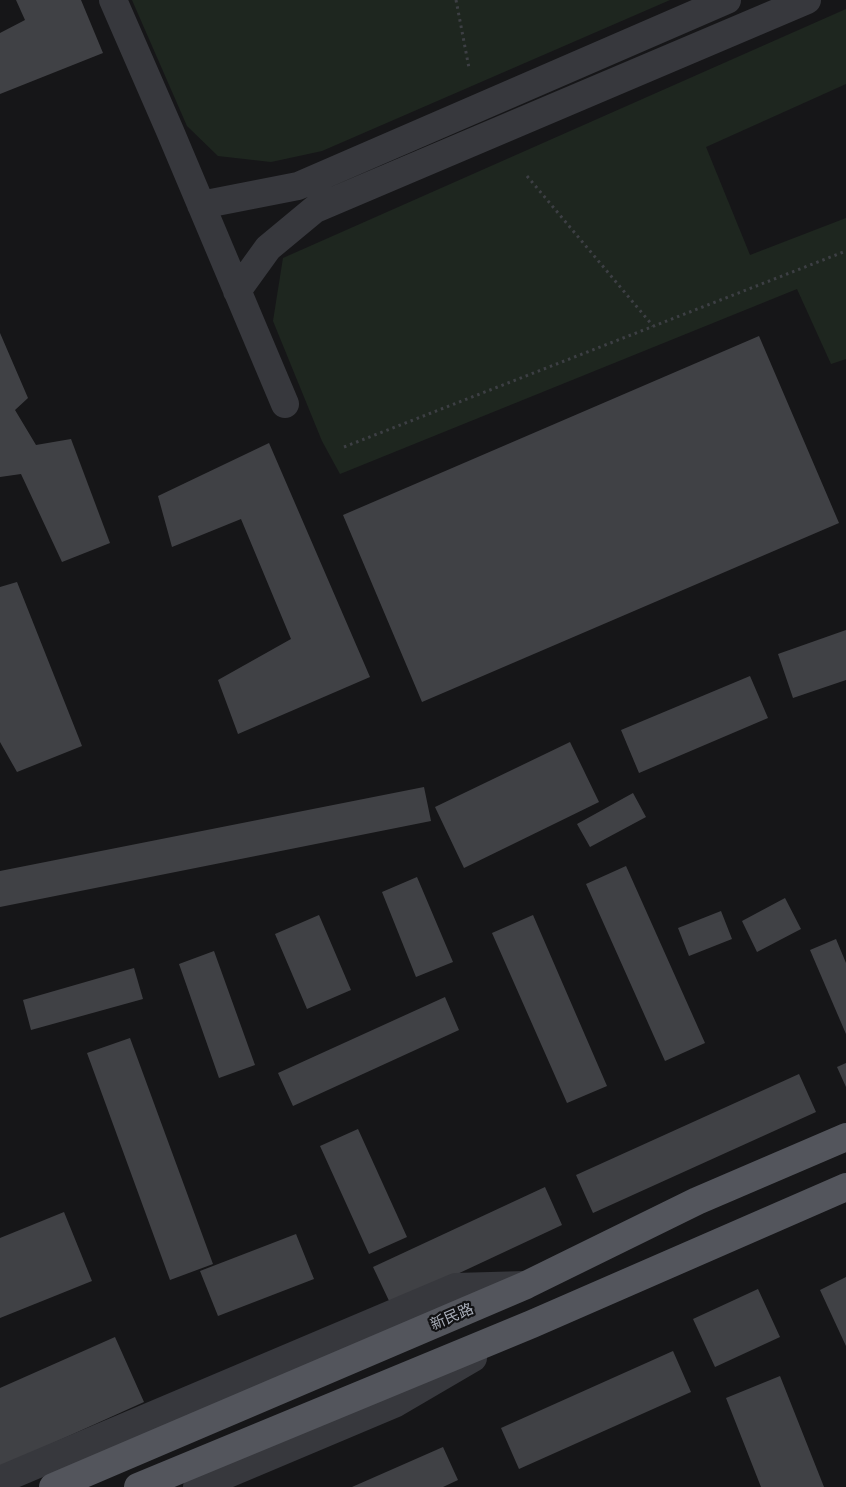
<!DOCTYPE html>
<meta charset="utf-8">
<style>
body{margin:0}
canvas{display:block;background:#161618}
</style>
<canvas width="846" height="1487"></canvas>
<script>
const ctx = document.querySelector('canvas').getContext('2d');
ctx.lineJoin = 'round';
function fill(path, color) { ctx.fillStyle = color; ctx.fill(path, 'evenodd'); }
function trace(path, color, width, dash) { ctx.strokeStyle = color; ctx.lineWidth = width; ctx.lineCap = dash ? 'butt' : 'round'; ctx.setLineDash(dash || []); ctx.stroke(path); }
function label(font, color, halo, rows, align = 'center') {
  ctx.font = font + ' "Alegreya Sans","Noto Sans SC",sans-serif'; ctx.lineWidth = 4.5; ctx.setLineDash([]); ctx.textBaseline = 'middle'; ctx.strokeStyle = halo; ctx.fillStyle = color; for (const [text, x, y, turn = 0] of rows) {
    ctx.save(); ctx.translate(x, y); ctx.rotate((+turn || 0) * Math.PI / 180); ctx.textAlign = isNaN(turn) ? turn : align; if (halo) ctx.strokeText(text, 0, 0); ctx.fillText(text, 0, 0); ctx.restore();
  }
}
fill(new Path2D(`
 M132,0H670L322,151L271,162L218,156L187,126Z
 M846,9V84L706,147L750,255L846,218V359L831,364L797,289L340,474L322,441L273,321L283,258Z`), '#1e261f');
fill(new Path2D(`
 M16,0H81L103,53L0,94V33L25,20Z
 M0,333L28,398L15,410L36,445L71,439L110,543L62,562L21,474L0,477Z
 M759,336L839,523L422,702L343,515Z
 M269,443L370,677L238,734L218,680L291,639L241,519L172,547L158,496Z
 M17,582L82,746L17,772L0,742V587Z
 M846,630V680L793,698L778,654Z
 M750,676L768,718L639,773L621,730Z
 M570,742L599,802L464,868L435,807Z
 M424,787L431,821L0,907V871Z
 M633,793L646,817L590,847L577,824Z
 M626,866L705,1043L665,1061L586,884Z
 M417,877L453,962L416,977L382,892Z
 M785,898L801,929L757,952L742,921Z
 M721,911L732,939L689,956L678,928Z
 M319,915L351,990L307,1009L275,934Z
 M533,915L607,1086L567,1103L492,933Z
 M836,939L846,963V1034L810,950Z
 M214,951L255,1065L219,1078L179,964Z
 M134,968L143,999L31,1030L23,1000Z
 M445,997L459,1030L293,1106L278,1073Z
 M130,1038L213,1264L170,1280L87,1053Z
 M846,1063V1087L837,1067Z
 M799,1074L816,1112L593,1213L576,1175Z
 M358,1129L407,1237L369,1254L320,1146Z
 M545,1187L562,1225L391,1305L373,1267Z
 M64,1212L92,1281L0,1318V1238Z
 M296,1234L314,1279L218,1316L200,1271Z
 M846,1277V1346L820,1290Z
 M758,1289L780,1337L715,1367L693,1319Z
 M115,1337L144,1402L0,1467V1388Z
 M673,1351L691,1392L519,1469L501,1428Z
 M780,1376L824,1487H761L726,1398Z
 M443,1447L458,1480L443,1487H352Z`), '#404145');
trace(new Path2D(`
 M456,0L469,68
 M527,176L653,326
 M344,447L846,251`), '#3d3f44', 3, [2.5, 4]);
trace(new Path2D(`
 M113,0L170,131L285,404
 M201,205L298,186L727,0
 M237,291L268,248L315,209L807,0
 M0,1480L456,1287L526,1285
 M197,1487L396,1403L473,1358`), '#37383d', 28);
trace(new Path2D(`
 M53,1487L526,1285L697,1201L846,1137
 M138,1487L532,1324L846,1187`), '#53555c', 28);
label('15px', '#a8adb8', '#111113', [
 ["新民路",452,1317,-23]
]);
</script>
